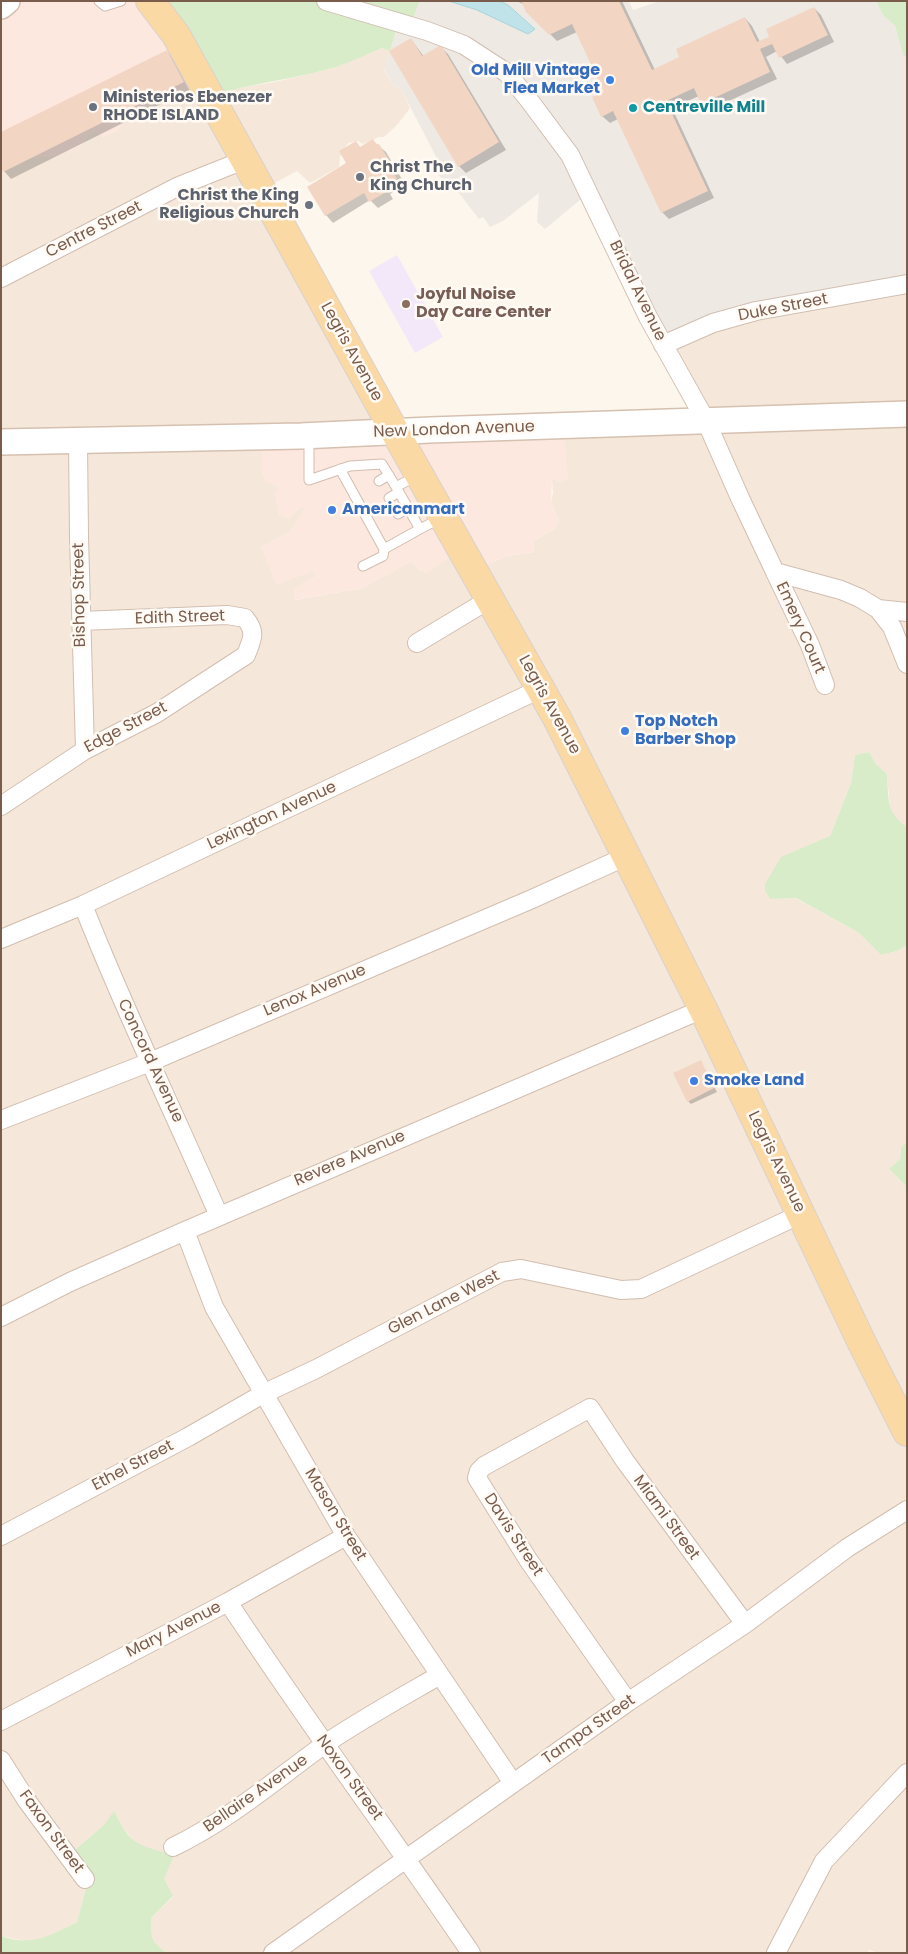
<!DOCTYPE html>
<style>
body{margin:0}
#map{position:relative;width:908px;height:1954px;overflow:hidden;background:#fdf6ec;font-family:Poppins,sans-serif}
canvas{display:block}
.frame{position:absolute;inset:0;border:2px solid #7a5c4d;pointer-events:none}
</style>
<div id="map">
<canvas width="908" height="1954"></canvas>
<div class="frame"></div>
</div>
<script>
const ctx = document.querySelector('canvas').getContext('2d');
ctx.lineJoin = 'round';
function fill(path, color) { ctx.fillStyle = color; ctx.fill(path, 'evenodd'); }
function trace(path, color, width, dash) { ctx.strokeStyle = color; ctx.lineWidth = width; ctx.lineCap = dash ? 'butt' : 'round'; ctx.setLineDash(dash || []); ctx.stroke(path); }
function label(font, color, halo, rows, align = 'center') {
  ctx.font = font + ' Poppins,sans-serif'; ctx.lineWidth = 5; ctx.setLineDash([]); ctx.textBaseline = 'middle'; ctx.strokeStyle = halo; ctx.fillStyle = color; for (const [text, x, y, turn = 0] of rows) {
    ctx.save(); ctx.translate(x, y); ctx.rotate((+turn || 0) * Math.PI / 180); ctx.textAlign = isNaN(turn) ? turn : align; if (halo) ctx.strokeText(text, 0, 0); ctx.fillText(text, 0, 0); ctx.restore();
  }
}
fill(new Path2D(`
 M382,48L390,51L384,70L393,85L401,89L410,108L398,124L384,137H379L363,144L358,141L348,143L340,157L339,167L310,183L297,171L263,189L394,430L279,488L305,509L290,532L261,547L313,571L317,576L294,590L295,600L362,588L411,561L421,571L459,551L476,569L507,556L534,552V541L555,528L559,522L551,502L553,493L552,479L563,426L695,418L664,356L704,327L907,284V827L896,820L890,807L887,774L876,764L869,752L855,755L851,783L830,836L817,843L765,884V891L770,899L795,898L859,933L881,955L897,951L907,945V1142L901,1147L900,1159L889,1169L907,1187V1953H879L869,1950L868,1953H167L156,1945L151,1938V1918L173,1897L137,1845L122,1827L104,1825L70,1854L85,1879L86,1888L77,1922L44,1939L30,1942L1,1936V167L17,159L82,145L88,135L95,130L116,132L125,118L138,110L202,82L213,96L233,89L275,82L330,69Z`), '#f5e8da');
fill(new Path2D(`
 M1,1H151L202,82L138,110L125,118L116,132L103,137L95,130L88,135L82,145L57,156L17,159L1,167Z
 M563,426L568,478L561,483L552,479L551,502L559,522L555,528L534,541V552L507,556L476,569L459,551L427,573L421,571L411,561L362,588L294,600V590L316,576L313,571L276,585L261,547L290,532L305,509L301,507L289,519L279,515L275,493L279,488L265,481L261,469L263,437Z`), '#fde8e0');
fill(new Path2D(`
 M420,1H449L477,10L528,34L535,28L508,5L499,1H629L633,10L660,1H876L883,15L895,26L903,55L907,58V284L754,311L661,346L586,195L545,229L537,222L539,193L503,221L490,227L483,217L479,219L455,188L438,175L445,174L401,89L393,85L384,69L398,26L413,18Z`), '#efe9e4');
fill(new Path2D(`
 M397,255L443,337L415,353L369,271Z`), '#f3e8fa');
fill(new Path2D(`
 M151,1H420L413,18L398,25L390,51L382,48C365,55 347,64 329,69C290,80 250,83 213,96Z
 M876,1H907V58L903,55L895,26L883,15Z
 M869,752L876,764L887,774C889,798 885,812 907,827V945L897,951L881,955L859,933L796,898L770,899L765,891V884L781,857L830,836L851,783L855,755Z
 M907,1142V1187L889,1169L900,1159L901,1147Z
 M114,1811C130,1846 139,1845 174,1855L164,1879L173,1896L151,1918C151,1938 150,1941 167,1953H1V1936C33,1947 49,1936 77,1922L86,1888L85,1879L70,1854L104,1825Z`), '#d8ecc9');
const water = new Path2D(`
 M449,1H499L508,5L535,29L528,34L477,10Z`);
fill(water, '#bfe3e8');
trace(water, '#a5d3da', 1);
fill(new Path2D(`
 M517,1H622L655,70L681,58L745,18L752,26L760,42L771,37L814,8L821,15L834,42L787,64L777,51L766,57L777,79L709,110L702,103L699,96L672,108L714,198L669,219L662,212L618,119L610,123L602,116L606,92L577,32L557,41L527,11L524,5Z
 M411,39L424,57L441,47L448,54L506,150L466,173L459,166Z
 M166,51L174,58L191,89L11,179L4,171Z
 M373,141L386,152L403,181L400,182L403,186L390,194L393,199L378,208L370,200L333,223L326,215L356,143L361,148Z
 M700,1062L717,1092L691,1104L688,1101Z`), '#0003');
fill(new Path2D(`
 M521,1H619L652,70L679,57L676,49L745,17L757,42L769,37L766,29L814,7L828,35L779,58L772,44L760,49L770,72L701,104L694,88L666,101L708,191L661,213L613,111L601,117L592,97L604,92L572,24L549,35L526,12Z
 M411,38L422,56L441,45L499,142L458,167L389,51Z
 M167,50L184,82L3,172L1,168V132Z
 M373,139L377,145L379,144L397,173L394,174L397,179L384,187L386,192L369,202L364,193L325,216L307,187L346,163L339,151L356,141L360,147Z
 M701,1060L714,1088L687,1102L673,1073Z`), '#f3d5c3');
const lane = new Path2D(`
 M99,1L105,6L121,1
 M309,437V480L350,466L382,464L396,487L418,475
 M340,469L384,549L420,529
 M379,481L389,475
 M396,487L420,529L441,518
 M389,498L399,492
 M398,514L408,508
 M363,566L383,556L384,549`);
const street = new Path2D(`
 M326,1L427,31L464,45L507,73L529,100L570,155L648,317L706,421L740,498L775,572L841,590L860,598L878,609L907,612
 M1,278L179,186L244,160
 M663,345L713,323L756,311L907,284
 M78,441L79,537L85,750
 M775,572L810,645L825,685
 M878,609L892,627L907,664
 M417,643L490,599
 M1,806L85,750L157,713L246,655C252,639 257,633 245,618L227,615L81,621
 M83,905C124,1010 174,1112 219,1216
 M1,939L83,905L540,689
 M1,1120L150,1062L532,899L627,856
 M185,1231L214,1307L346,1536L513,1783
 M1,1317L70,1282L185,1231L703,1009
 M1,1536L188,1437L263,1394L316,1369L502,1272L521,1269L621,1290L641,1289L801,1214
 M228,1602C306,1721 391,1835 471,1953
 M628,1702L529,1561L477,1478L479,1471L484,1466L590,1408L625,1461L745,1624
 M1,1721L228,1602L346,1536
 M1,1760L27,1801L85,1879
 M173,1847C229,1820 275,1780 325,1744C362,1719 402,1697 440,1675
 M273,1953L628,1702L745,1624L847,1548L907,1510
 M776,1953L824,1861L907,1773`);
const secondary = new Path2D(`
 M1,6L7,1
 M1,442L301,436L430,430L907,414`);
const primary = new Path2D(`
 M150,1L176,35L395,432L557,718L703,1009L862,1343L907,1432`);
trace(lane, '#d1beb0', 11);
trace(street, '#d1beb0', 20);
trace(secondary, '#d6c0b0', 28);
trace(primary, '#dad1cd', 30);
trace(lane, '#fff', 9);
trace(street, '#fff', 18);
trace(secondary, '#fff', 25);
trace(primary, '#fbd9a5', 28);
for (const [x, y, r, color] of [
 [610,80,5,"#3f7fe0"],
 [93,107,5,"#6b7280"],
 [633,108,5,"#0f9aa8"],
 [360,177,5,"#6b7280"],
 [309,205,5,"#6b7280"],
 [406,304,5,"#8d6e63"],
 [332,510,5,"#3f7fe0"],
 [625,731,5,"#3f7fe0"],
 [694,1081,5,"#3f7fe0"]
]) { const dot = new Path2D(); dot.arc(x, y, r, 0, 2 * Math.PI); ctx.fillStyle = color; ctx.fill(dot); trace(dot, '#fffaf3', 2); }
label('bold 16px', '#366cbe', '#fffaf3', [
 ["Old Mill Vintage",600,71,"right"],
 ["Flea Market",600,89,"right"],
 ["Americanmart",342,510],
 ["Top Notch",635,722],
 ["Barber Shop",635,740],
 ["Smoke Land",704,1081]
], 'left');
label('bold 16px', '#5b616d', '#fffaf3', [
 ["Ministerios Ebenezer",103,98],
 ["RHODE ISLAND",103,116],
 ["Christ The",370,168],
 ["King Church",370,186],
 ["Christ the King",299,196,"right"],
 ["Religious Church",299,214,"right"]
], 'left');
label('bold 16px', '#0d838f', '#fffaf3', [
 ["Centreville Mill",643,108]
], 'left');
label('16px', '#7a5c4d', '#fffaf3', [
 ["Centre Street",94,230,-27],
 ["Bridal Avenue",637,291,64],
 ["Duke Street",783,308,-11],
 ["Legris Avenue",351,352,61],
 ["New London Avenue",454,430,-2],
 ["Bishop Street",80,595,-91],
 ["Edith Street",180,618,-2],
 ["Emery Court",800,628,66],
 ["Legris Avenue",549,705,61],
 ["Edge Street",126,728,-28],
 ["Lexington Avenue",272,816,-25],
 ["Lenox Avenue",315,991,-23],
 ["Concord Avenue",150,1061,65],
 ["Revere Avenue",350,1159,-23],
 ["Legris Avenue",776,1162,64],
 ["Glen Lane West",444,1303,-27],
 ["Ethel Street",133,1466,-28],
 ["Mason Street",335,1515,59],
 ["Miami Street",666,1518,54],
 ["Davis Street",513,1535,57],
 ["Mary Avenue",174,1630,-27],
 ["Tampa Street",589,1730,-35],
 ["Noxon Street",349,1778,54],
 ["Bellaire Avenue",256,1794,-35],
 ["Faxon Street",51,1832,54]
]);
label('bold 16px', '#785e54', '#fffaf3', [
 ["Joyful Noise",416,295],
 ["Day Care Center",416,313]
], 'left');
</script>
